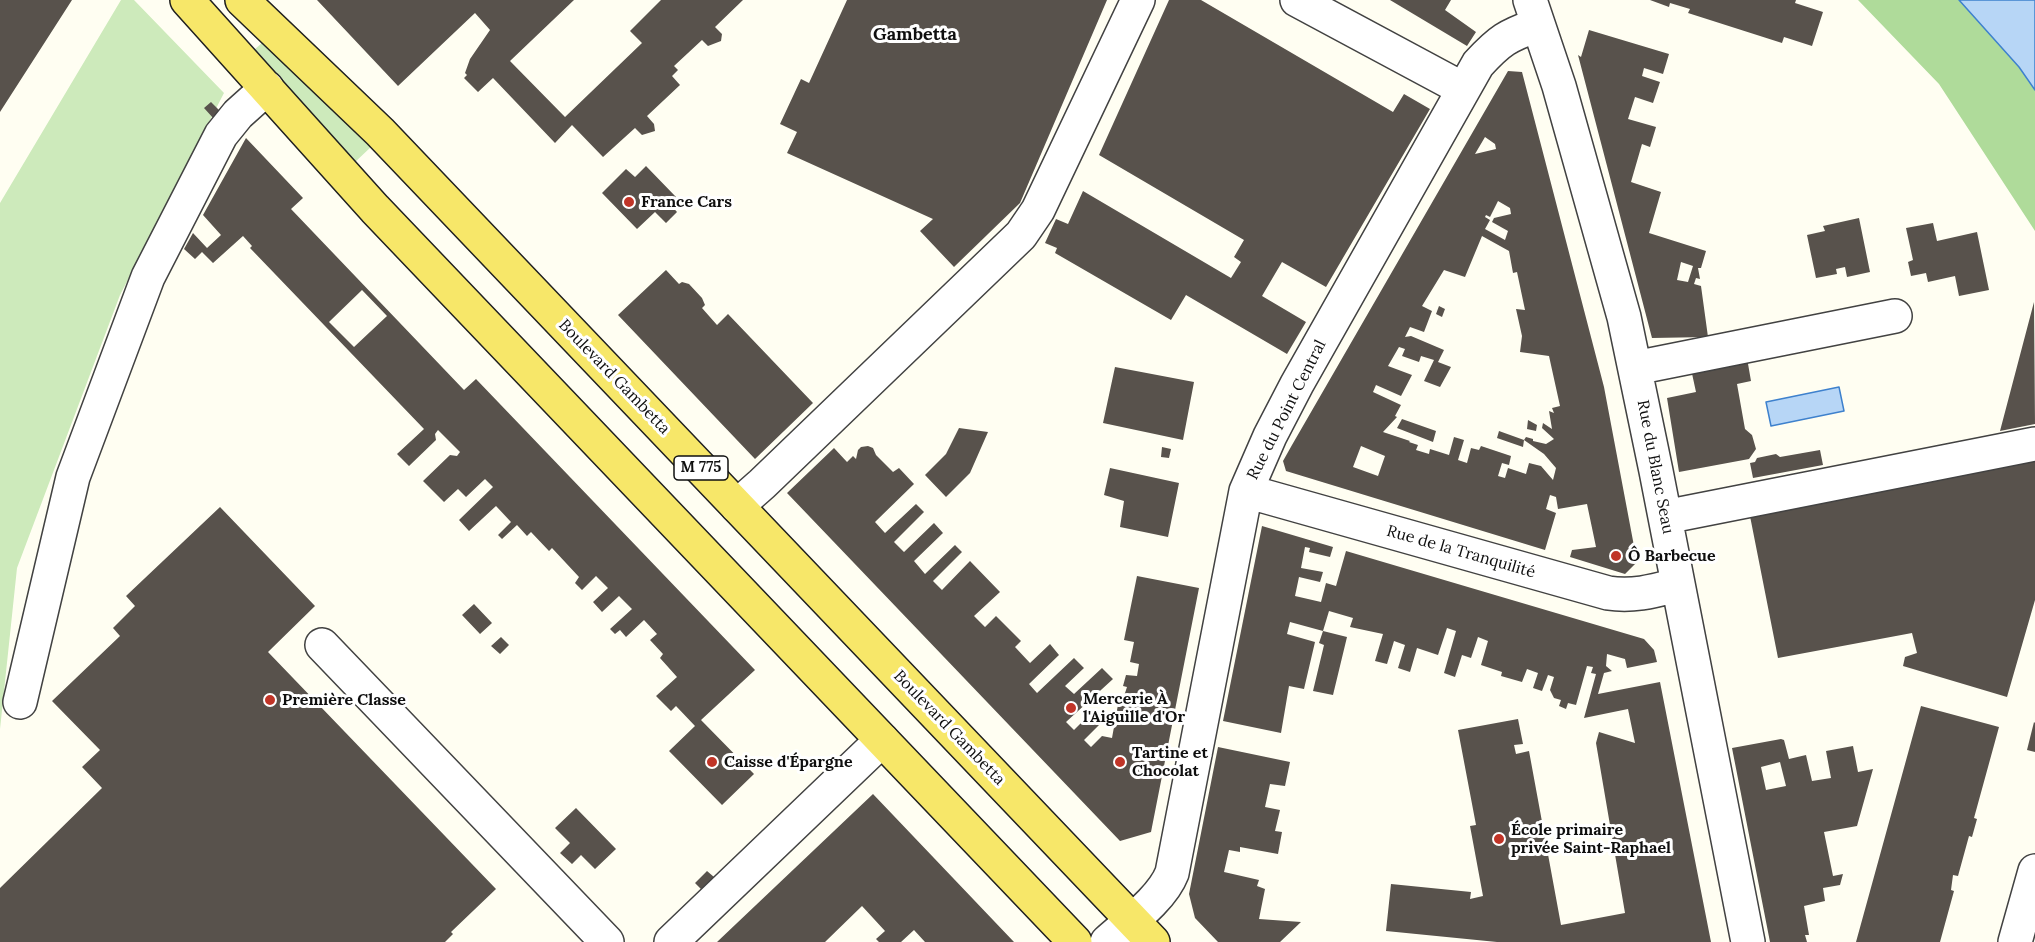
<!DOCTYPE html>
<meta charset="utf-8">
<style>
body{margin:0}
canvas{display:block;background:#fffef2}
</style>
<canvas width="2035" height="942"></canvas>
<script>
const ctx = document.querySelector('canvas').getContext('2d');
ctx.lineJoin = 'round';
function fill(path, color) { ctx.fillStyle = color; ctx.fill(path, 'evenodd'); }
function trace(path, color, width, dash) { ctx.strokeStyle = color; ctx.lineWidth = width; ctx.lineCap = dash ? 'butt' : 'round'; ctx.setLineDash(dash || []); ctx.stroke(path); }
function label(font, color, halo, rows, align = 'center') {
  ctx.font = font + ' Lora,serif'; ctx.lineWidth = 6; ctx.setLineDash([]); ctx.textBaseline = 'middle'; ctx.strokeStyle = halo; ctx.fillStyle = color; for (const [text, x, y, turn = 0] of rows) {
    ctx.save(); ctx.translate(x, y); ctx.rotate((+turn || 0) * Math.PI / 180); ctx.textAlign = isNaN(turn) ? turn : align; if (halo) ctx.strokeText(text, 0, 0); ctx.fillText(text, 0, 0); ctx.restore();
  }
}
fill(new Path2D(`
 M121,0H134L224,93L120,295L17,568L0,729V203Z
 M263,42L372,146L353,164L254,50Z`), '#cdeabb');
fill(new Path2D(`
 M1858,0H1959L2019,67L2035,90V231L1939,84Z`), '#afdb9a');
const water = new Path2D(`
 M1959,0H2035V90L2019,67Z
 M1839,387L1844,411L1771,426L1766,402Z`);
fill(water, '#b7d6f6');
trace(water, '#3e81cd', 1.5);
fill(new Path2D(`
 M0,0H72L0,112Z
 M317,0H574L510,61L565,117L642,43L630,31L661,0H743L715,27L722,34L721,41L708,46L702,40L674,66L678,70L672,76L680,85L647,116L654,124L655,131L642,135L635,128L603,157L572,125L555,143L493,78L478,92L464,78L467,75L465,73L470,59L490,30L475,13L398,86Z
 M847,0H1107L1020,203L954,267L920,231L933,219L787,153L797,132L780,124L801,79L809,83Z
 M1169,0H1201L1393,112L1404,94L1430,109L1326,287L1282,262L1262,296L1306,322L1287,354L1186,295L1171,320L1055,253L1057,248L1045,243L1056,219L1068,224L1083,191L1231,278L1241,262L1234,257L1244,240L1099,155Z
 M1390,0H1451L1445,10L1476,32L1467,46Z
 M1650,0H1796L1795,3L1823,12L1812,46L1784,37L1782,43L1688,13L1690,9L1670,3L1669,7Z
 M1589,30L1669,54L1663,74L1644,68L1642,76L1660,82L1653,103L1635,97L1628,119L1656,127L1650,147L1642,144L1631,182L1661,192L1649,233L1706,251L1701,268H1698L1700,279L1696,278L1694,284L1701,286L1708,337L1652,338L1578,55L1581,57ZM1681,262L1693,266L1688,282L1677,280Z
 M1508,71L1522,72L1604,387L1637,562L1625,574L1570,557L1572,550L1596,547L1587,504L1558,509L1556,497L1550,495L1546,509L1556,513L1545,550L1286,471L1283,461L1292,445ZM1485,137L1495,144L1496,149L1475,154ZM1498,201L1510,208L1511,214L1494,218L1492,222L1508,231L1505,240L1485,229L1490,220L1485,217L1486,215L1490,217ZM1482,236L1509,251L1513,273L1517,272L1525,310L1516,309L1522,336L1520,352L1549,356L1560,406L1552,408L1554,413L1549,411L1552,429L1543,423L1542,428L1554,439L1546,444L1533,441V439L1526,437L1524,440L1499,431L1497,438L1523,447L1524,440L1544,454L1556,468L1553,480L1541,466L1529,463L1526,474L1508,468L1505,478L1498,476L1502,463L1509,465L1511,456L1481,446L1479,450L1471,448L1467,463L1458,460L1464,440L1454,437L1449,455L1430,449L1429,454L1416,450L1418,445L1409,442L1410,441L1383,432L1397,417L1395,416L1401,405L1373,392L1376,385L1401,396L1412,375L1388,366L1399,347L1405,349L1402,356L1419,362L1421,356L1434,360L1424,381L1440,387L1451,367L1438,362L1444,350L1411,336L1405,337L1410,327L1424,332L1432,311L1422,306L1444,270L1465,277ZM1361,446L1385,456L1378,476L1353,467Z
 M211,102L221,112L214,119L204,108Z
 M246,138L303,198L291,209L464,390L476,379L755,670L701,720L754,774L722,805L669,751L695,726L676,706L671,711L656,696L677,677L660,658L663,654L650,640L657,634L644,620L626,637L620,630L615,634L610,629L632,609L619,596L602,612L593,602L608,588L596,576L582,590L575,583L579,577L552,548L549,551L531,532L527,536L517,525L502,539L498,535L511,522L496,506L469,531L459,520L493,487L485,479L466,497L458,489L444,502L423,481L450,455L457,456L460,452L438,430L435,434L436,440L409,466L397,454L424,429L250,248L252,246L243,236L213,263L202,252L195,259L184,249L193,233L207,248L221,235L203,215ZM362,290L387,316L354,347L329,322Z
 M646,166L676,197L670,204L677,212L666,223L655,212L637,229L602,193L626,169L635,177Z
 M1859,218L1870,272L1847,277L1845,267L1836,269L1837,274L1816,278L1807,235L1825,231L1823,226Z
 M1933,223L1937,241L1977,232L1989,290L1959,296L1955,276L1928,282L1926,273L1911,276L1908,262L1913,260L1906,228Z
 M666,270L679,284L682,282L689,284L702,298L705,305L702,308L717,325L728,314L813,403L755,459L618,315Z
 M2034,302L2035,424L2000,431Z
 M1439,306L1445,309L1442,317L1436,314Z
 M1747,358L1751,381L1737,384L1745,429L1752,435L1756,449L1749,459L1679,472L1667,398L1696,392L1691,369Z
 M1115,367L1194,382L1183,440L1103,423Z
 M1402,419L1436,431L1433,442L1397,428Z
 M1528,420L1537,425L1536,431L1527,429Z
 M959,428L988,432L970,473L946,497L925,475L946,454Z
 M868,446L873,448L876,455L893,472L899,468L914,484L875,522L885,533L916,504L924,512L894,542L904,552L934,523L943,533L914,561L925,574L955,545L962,552L933,581L942,590L970,561L1000,592L974,616L985,627L996,616L1021,641L1015,647L1030,663L1050,644L1059,655L1029,684L1037,693L1074,658L1084,668L1065,686L1074,694L1102,668L1113,679L1066,722L1074,730L1094,710L1099,715L1094,720L1099,725L1084,740L1091,747L1102,736L1112,738L1119,699H1123L1127,687L1123,686L1126,675L1137,676L1139,664L1130,662L1134,642L1124,640L1137,576L1199,588L1151,832L1120,841L787,493L834,448L847,462L853,456L856,459L858,450L861,447Z
 M1162,447L1171,449L1169,458L1161,457Z
 M1820,450L1823,465L1753,478L1750,463L1755,462L1757,458L1776,454L1780,457Z
 M2035,458V600L2007,697L1903,666L1905,657L1917,653L1912,633L1778,658L1749,511Z
 M1110,468L1179,483L1168,537L1120,527L1124,501L1104,495Z
 M220,507L315,606L268,652L496,889L451,932L453,934L445,942H0V888L102,788L82,767L100,750L52,701L120,636L113,628L135,606L126,596Z
 M1262,526L1333,547L1330,557L1309,552L1310,548L1305,547L1301,568L1323,572L1320,582L1299,577L1295,596L1321,602L1326,583L1336,586L1346,551L1644,639L1654,650L1657,662L1627,668L1625,659L1607,654L1606,666L1612,671L1604,673L1598,694L1660,682L1711,942H1497L1386,931L1391,884L1471,892L1470,899L1483,896L1470,826L1476,825L1458,730L1518,719L1523,744L1514,745L1516,754L1529,751L1561,925L1625,913L1596,743L1599,732L1635,743L1628,709L1584,718L1596,674L1591,673L1593,667L1587,666L1576,705L1568,703L1566,709L1559,706L1561,700L1554,698L1550,690L1554,677L1548,675L1542,691L1533,688L1538,673L1527,669L1522,682L1501,676L1502,672L1481,665L1488,641L1478,637L1471,658L1462,655L1455,677L1444,673L1456,631L1447,628L1438,655L1417,648L1410,672L1398,668L1405,645L1394,641L1387,664L1375,661L1383,634L1350,627L1353,618L1329,611L1323,631L1290,622L1287,634L1315,642L1304,689L1289,686L1281,733L1223,721Z
 M474,604L492,623L480,634L462,615Z
 M1323,631L1347,637L1333,695L1313,691L1324,645L1319,643Z
 M501,637L509,645L500,654L491,646Z
 M1921,706L1999,727L1974,818L1977,819L1972,837L1969,836L1958,876L1953,875L1951,890L1954,891L1940,942H1856Z
 M2034,722L2035,723V752L2027,750Z
 M1781,739L1784,740L1789,759L1806,755L1812,781L1831,778L1826,751L1853,746L1858,772L1873,769L1857,826L1824,832L1833,876L1843,874L1840,885L1823,888L1825,901L1804,906L1809,935H1805L1807,942H1770L1732,748ZM1780,762L1786,786L1766,790L1761,767Z
 M1218,747L1290,762L1285,786L1270,784L1265,807L1280,810L1275,831L1282,832L1278,854L1240,847V852L1229,850L1224,872L1259,880L1257,886L1265,889L1259,919L1301,922L1280,942H1218L1195,918L1189,894Z
 M873,794L1014,942H925L914,930L901,942H879L876,939L885,931L862,906L825,942H717Z
 M576,808L616,849L595,869L581,855L572,864L560,853L570,843L555,828Z
 M707,871L714,877L701,889L695,883Z`), '#58524c');
const minor = new Path2D(`
 M1297,0L1463,89
 M1530,0L1559,86L1624,317L1656,471L1748,942
 M1635,368L1895,316
 M1246,491L1608,593C1633,597 1654,591 1677,585
 M737,506L762,484L1021,235L1038,210L1138,0
 M1665,517L2035,444
 M322,645L607,942
 M20,702L73,477L148,277L221,135L238,114L267,88
 M671,942L882,740
 M1107,942C1128,923 1162,899 1172,873L1246,491L1270,436L1297,384L1478,64C1500,40 1507,36 1537,25
 M2015,942L2035,871`);
const major = new Path2D(`
 M187,0L375,209L1075,942
 M242,0L380,132L1153,942`);
trace(minor, '#424242', 36);
trace(major, '#202020', 36);
trace(minor, '#fff', 33);
trace(major, '#f7e769', 33);
for (const [x, y, r, color] of [
 [629,202,6,"#c03427"],
 [1616,556,6,"#c03427"],
 [270,700,6,"#c03427"],
 [1071,708,6,"#c03427"],
 [712,762,6,"#c03427"],
 [1120,762,6,"#c03427"],
 [1499,839,6,"#c03427"]
]) { const dot = new Path2D(); dot.arc(x, y, r, 0, 2 * Math.PI); ctx.fillStyle = color; ctx.fill(dot); trace(dot, '#fff', 2); }
for (const [x, y, w] of [
 [701,468,54]
]) { const box = new Path2D(); box.roundRect(x - w / 2, y - 12, w, 24, 4.5); ctx.fillStyle = '#fff'; ctx.fill(box); trace(box, '#0f0f0f', 1.5); }
label('bold 15px', '#0f0f0f', null, [
 ["M 775",701,468]
]);
label('bold 16px', '#0f0f0f', '#fff', [
 ["France Cars",641,202],
 ["Ô Barbecue",1628,556],
 ["Mercerie À",1083,699],
 ["l'Aiguille d'Or",1083,717],
 ["Première Classe",282,700],
 ["Tartine et",1132,753],
 ["Chocolat",1132,771],
 ["Caisse d'Épargne",724,762],
 ["École primaire",1511,830],
 ["privée Saint-Raphael",1511,848]
], 'left');
label('16px', '#0f0f0f', '#fff', [
 ["Boulevard Gambetta",614,377,46],
 ["Rue du Point Central",1287,410,-63],
 ["Rue du Blanc Seau",1655,467,79],
 ["Rue de la Tranquilité",1461,552,16],
 ["Boulevard Gambetta",949,728,46]
]);
label('bold 18px', '#0f0f0f', '#fff', [
 ["Gambetta",915,35]
]);
</script>
